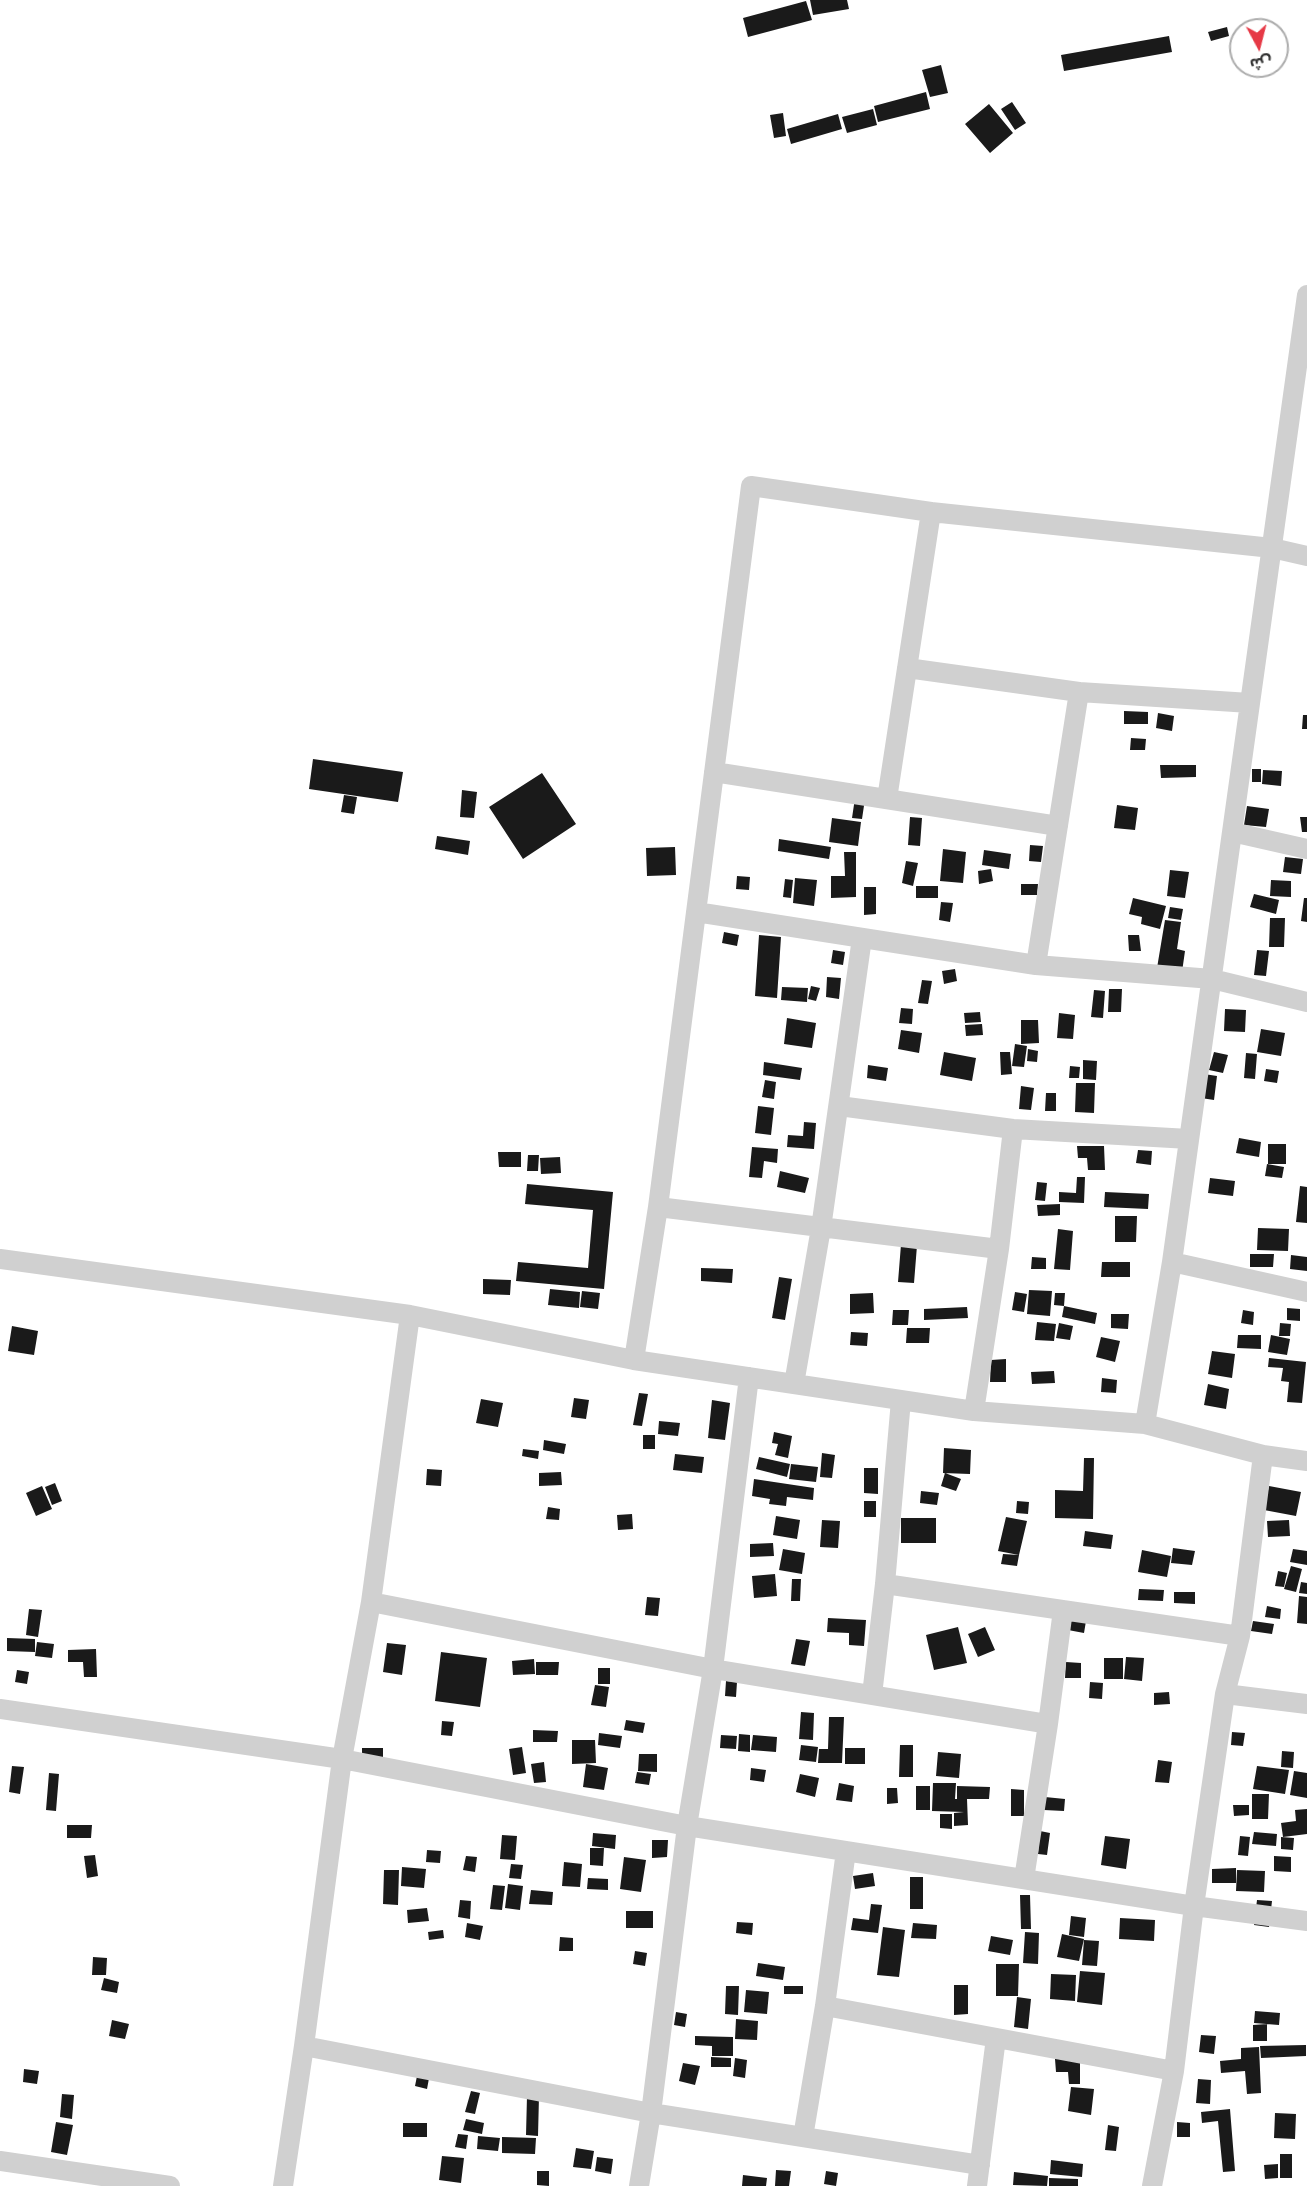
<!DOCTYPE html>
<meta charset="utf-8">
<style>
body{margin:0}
#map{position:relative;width:1307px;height:2186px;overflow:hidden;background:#fff;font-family:"PT Sans Narrow","Noto Sans Arabic",sans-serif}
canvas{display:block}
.north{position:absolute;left:1229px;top:18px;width:60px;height:60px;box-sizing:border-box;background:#fff;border:2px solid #adadad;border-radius:50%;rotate:173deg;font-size:16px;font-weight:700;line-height:24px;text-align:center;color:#333}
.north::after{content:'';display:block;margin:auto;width:21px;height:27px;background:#e63946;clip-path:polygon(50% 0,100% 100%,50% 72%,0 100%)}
</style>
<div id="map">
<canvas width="1307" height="2186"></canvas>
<div class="north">ش</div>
</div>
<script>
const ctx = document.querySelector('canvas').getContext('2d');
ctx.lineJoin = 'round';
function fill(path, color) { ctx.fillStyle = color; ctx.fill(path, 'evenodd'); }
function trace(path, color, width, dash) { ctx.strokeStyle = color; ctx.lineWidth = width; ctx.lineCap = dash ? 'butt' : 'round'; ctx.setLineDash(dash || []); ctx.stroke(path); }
fill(new Path2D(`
 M810,0H847L849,9L813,15Z
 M806,1L812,20L748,37L743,18Z
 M1227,27L1229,36L1211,41L1208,32Z
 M1169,36L1172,52L1064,71L1061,55Z
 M941,65L948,93L930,97L922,70Z
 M926,92L930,109L878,122L874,106Z
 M1012,102L1026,123L1015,130L1001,109Z
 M989,104L1013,133L990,153L965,124Z
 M873,109L877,125L847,133L842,117Z
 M783,113L786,136L774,138L770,115Z
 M838,114L842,129L791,144L787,129Z
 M1124,711L1148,712V724H1124Z
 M1158,713L1174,716L1172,731L1156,728Z
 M1303,715H1307V729H1302Z
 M1131,738L1146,739L1145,750H1130Z
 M313,759L403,772L398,802L309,789Z
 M1160,765H1196V777L1161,778Z
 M1252,769H1261V782H1252Z
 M1263,770L1282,771L1281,786L1262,784Z
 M542,773L576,824L523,859L489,807Z
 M462,790L477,792L474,818L460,817Z
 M344,795L357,797L354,814L341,812Z
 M855,798L865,799L862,819L852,818Z
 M1117,805L1138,808L1135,830L1114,828Z
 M1247,806L1269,809L1266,827L1244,825Z
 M910,817L922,818L920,846L908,845Z
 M1300,817H1307V832H1302Z
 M832,818L861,822L858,846L829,842Z
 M437,836L470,841L468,855L435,849Z
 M779,839L831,847L829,859L778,851Z
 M1030,845L1043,846L1041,862L1029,861Z
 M675,847L676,875L647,876L646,848Z
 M943,849L966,852L963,883L940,881Z
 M984,850L1011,854L1009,869L982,865Z
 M844,852H856V897L831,898V876H845Z
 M1285,857L1303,859L1301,874L1283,872Z
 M906,861L918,863L913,886L902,883Z
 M991,869L993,881L979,884L978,871Z
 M1170,870L1189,872L1185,898L1167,896Z
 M737,876L750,877L749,890L736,889Z
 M795,878L817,880L814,906L793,903Z
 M785,879L793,880L791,898L783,897Z
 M1271,880L1291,881V897L1270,896Z
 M1021,884H1038L1037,895H1021Z
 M916,886H938V898H916Z
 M864,887H876V914L864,915Z
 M1254,894L1279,900L1276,914L1250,907Z
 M1133,898L1166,906L1160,929L1141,924L1142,917L1129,914Z
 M1304,898H1307V922L1301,921Z
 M941,902L953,903L950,922L939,920Z
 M1170,907L1183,909L1181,920L1168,918Z
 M1270,918H1285L1284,947H1269Z
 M1165,920L1181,922L1177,949L1185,951L1182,972L1157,968Z
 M724,932L739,935L737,946L722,943Z
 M759,935L781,937L777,998L755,996Z
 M1128,935H1139L1141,951H1129Z
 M833,950L845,952L843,965L831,963Z
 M1257,950L1269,951L1266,976L1254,975Z
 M955,969L957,981L944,984L942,971Z
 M827,977L841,978L839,999L826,997Z
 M922,980L932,981L928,1004L918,1003Z
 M811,986L820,988L816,1001L808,999Z
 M782,987L808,988L807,1002L781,1000Z
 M1109,989H1122L1121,1012H1108Z
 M1094,990L1105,991L1103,1018L1091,1017Z
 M901,1008L913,1009L912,1024L899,1023Z
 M1225,1009L1246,1010L1245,1032L1224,1031Z
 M980,1012L981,1022L965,1023L964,1013Z
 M1059,1013L1075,1015L1073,1039L1057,1038Z
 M787,1018L816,1023L812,1048L784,1044Z
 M1021,1020H1038L1039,1043L1021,1044Z
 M982,1024L983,1035L966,1036L965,1025Z
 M1261,1029L1285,1033L1281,1056L1257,1052Z
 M901,1030L922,1033L919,1053L898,1049Z
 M1015,1044L1027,1046L1024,1067L1012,1066Z
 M1028,1049L1038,1051L1037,1062L1027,1061Z
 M944,1052L976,1058L972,1081L940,1075Z
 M1000,1052H1010L1012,1074L1001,1075Z
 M1214,1052L1228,1055L1223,1073L1209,1070Z
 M1246,1053L1257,1054L1255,1079L1244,1078Z
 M1083,1060L1097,1061L1096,1080L1083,1079Z
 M764,1062L802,1068L800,1080L763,1075Z
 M868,1065L888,1068L886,1081L867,1078Z
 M1070,1066L1080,1067L1079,1078H1069Z
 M1266,1069L1279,1071L1277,1083L1264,1081Z
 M1204,1074L1217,1076L1214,1100L1201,1098Z
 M765,1080L776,1082L774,1099L762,1097Z
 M1076,1083H1095L1094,1113L1075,1112Z
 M1021,1086L1034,1088L1031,1110L1019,1109Z
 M1046,1093H1056V1111H1045Z
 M758,1106L774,1108L771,1135L755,1133Z
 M804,1122L816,1123L814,1149L787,1147L788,1135L803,1136Z
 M1239,1138L1261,1142L1259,1157L1236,1153Z
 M1268,1144H1286V1164H1268Z
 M1077,1146H1104L1105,1170H1088L1087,1158H1078Z
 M752,1147L778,1149L777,1163L764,1161L762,1178L749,1177Z
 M1138,1150L1152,1151L1151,1165L1136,1163Z
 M498,1152H521V1167H499Z
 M528,1155H539L538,1171H527Z
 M560,1157L561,1173L541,1174L540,1158Z
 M1267,1164L1284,1167L1282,1178L1265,1176Z
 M780,1171L809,1178L805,1193L777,1187Z
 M1077,1177H1085L1084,1203L1059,1202V1192L1076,1193Z
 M1210,1178L1235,1181L1233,1196L1208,1193Z
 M1037,1182L1047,1183L1045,1201L1035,1200Z
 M527,1184L613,1192L604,1289L516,1281L518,1262L588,1268L593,1210L525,1204Z
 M1300,1186L1307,1187V1223L1296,1222Z
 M1105,1192L1149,1194L1148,1209L1104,1207Z
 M1060,1204V1215L1038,1216L1037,1205Z
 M1115,1216H1137L1136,1242H1115Z
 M1258,1228L1289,1229L1288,1251L1257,1250Z
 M1058,1229L1073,1231L1070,1270L1054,1269Z
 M902,1232L918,1233L914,1283L898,1282Z
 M1250,1254H1274L1273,1267H1250Z
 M1291,1255L1307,1257V1271L1290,1269Z
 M1032,1257L1046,1258V1269H1031Z
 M1102,1262H1130V1277H1101Z
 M701,1268L733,1269L732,1283L701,1281Z
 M779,1277L792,1279L785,1320L772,1318Z
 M483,1279L511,1280L510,1295L483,1294Z
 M550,1289L580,1292L579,1308L548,1305Z
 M1029,1290L1052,1291L1050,1316L1027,1314Z
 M582,1291L600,1293L598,1309L580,1307Z
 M1015,1292L1027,1294L1024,1312L1012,1310Z
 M873,1293L874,1313L850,1314V1294Z
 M1055,1293H1065L1064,1306L1054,1305Z
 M1064,1306L1097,1313L1095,1324L1062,1317Z
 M967,1307L968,1318L924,1320V1309Z
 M1287,1308L1300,1309V1321L1287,1320Z
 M893,1310H909L908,1325H892Z
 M1243,1310L1254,1312L1253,1325L1241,1323Z
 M1111,1314H1129L1128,1329L1111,1328Z
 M1037,1322L1056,1324L1054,1341L1035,1340Z
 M1059,1323L1073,1326L1070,1340L1056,1338Z
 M1280,1323L1291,1324L1290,1336H1279Z
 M12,1326L38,1331L34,1355L8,1351Z
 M907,1328H930L929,1343H906Z
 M851,1332L868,1333L867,1346L850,1345Z
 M1238,1335H1261V1349L1237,1348Z
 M1271,1335L1290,1339L1287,1355L1268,1352Z
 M1101,1337L1120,1341L1115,1362L1096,1357Z
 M1212,1351L1235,1354L1232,1378L1208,1374Z
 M1269,1358L1306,1362L1302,1403L1287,1402L1289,1382L1281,1381L1283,1368L1268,1367Z
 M1006,1359V1382H990L991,1360Z
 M1054,1371L1055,1383L1032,1384L1031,1372Z
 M1102,1378L1117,1380L1116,1393L1101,1392Z
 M1208,1384L1229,1389L1226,1409L1204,1405Z
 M639,1393L648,1394L642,1426L633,1425Z
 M574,1398L589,1400L586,1419L571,1417Z
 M481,1399L503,1403L498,1427L476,1423Z
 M712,1400L730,1403L725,1440L708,1438Z
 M659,1421L680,1423L678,1436L658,1434Z
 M774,1432L792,1436L788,1458L775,1455L778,1444L772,1443Z
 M643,1435H655V1449H643Z
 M544,1440L566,1444L564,1454L543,1450Z
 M944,1448L971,1450L970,1474L943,1473Z
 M523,1449L539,1451L538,1459L522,1456Z
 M822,1453L835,1455L832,1478L820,1477Z
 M675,1454L704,1457L702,1473L673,1470Z
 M759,1457L790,1464L787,1477L756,1469Z
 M1084,1458H1094L1093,1519L1055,1518V1490L1083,1491Z
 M791,1464L818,1467L816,1482L789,1479Z
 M864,1468H878V1494L864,1493Z
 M427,1469L442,1470L441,1486L426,1485Z
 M561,1472L562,1485L539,1486V1473Z
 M945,1473L961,1479L956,1491L941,1486Z
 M754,1479L814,1488L813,1500L787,1497L786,1506L769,1504L770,1499L752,1496Z
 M55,1483L62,1501L52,1505L45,1487Z
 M42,1486L52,1509L36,1516L26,1493Z
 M1269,1486L1301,1492L1296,1516L1264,1510Z
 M921,1491L939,1493L937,1505L920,1503Z
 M864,1501H876V1517H864Z
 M1017,1501L1029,1502L1028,1514L1016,1513Z
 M548,1507L560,1509L559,1520L546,1519Z
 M632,1514L633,1529L618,1530L617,1515Z
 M776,1516L800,1520L797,1539L773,1535Z
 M1006,1517L1027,1521L1019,1555L998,1551Z
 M901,1518H936V1543H901Z
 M822,1520L840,1521L838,1548L820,1547Z
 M1289,1520L1290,1536L1268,1537L1267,1521Z
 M1085,1531L1113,1535L1111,1549L1083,1546Z
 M773,1543L774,1556L750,1557V1544Z
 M1173,1548L1195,1551L1192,1565L1171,1563Z
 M783,1549L805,1553L802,1574L779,1570Z
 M1293,1549L1307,1551V1565L1290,1562Z
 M1142,1550L1171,1556L1167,1577L1138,1572Z
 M1003,1554L1019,1555L1017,1566L1001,1564Z
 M1291,1566L1302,1569L1296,1592L1284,1589Z
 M1278,1571L1287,1573L1284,1587L1275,1586Z
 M775,1574L777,1596L754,1598L752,1576Z
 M792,1579H801L800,1601H791Z
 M1301,1582L1307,1583V1594L1299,1593Z
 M1139,1589L1164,1590L1163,1601L1138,1600Z
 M1174,1592H1195V1604L1174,1603Z
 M1299,1596L1307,1597V1624L1297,1623Z
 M647,1597L660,1598L658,1616L645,1615Z
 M1267,1606L1281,1609L1280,1619L1265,1617Z
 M29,1609L42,1610L38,1637L26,1635Z
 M828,1618L866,1620L864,1646L849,1645V1633L827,1632Z
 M1070,1618L1086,1621L1084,1633L1068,1630Z
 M1253,1621L1274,1624L1272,1634L1251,1631Z
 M958,1627L967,1663L934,1670L926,1635Z
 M985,1627L995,1650L978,1657L968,1634Z
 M7,1638L35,1639V1652L7,1651Z
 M796,1639L810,1641L805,1666L791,1664Z
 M37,1642L54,1644L52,1658L35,1656Z
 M387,1643L406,1645L402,1675L383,1672Z
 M96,1649L97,1677H84L83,1662H68V1650Z
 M441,1652L487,1658L480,1707L435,1701Z
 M1126,1657L1144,1658L1142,1681L1124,1679Z
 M1104,1658H1123V1679H1104Z
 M534,1659L535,1674L513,1675L512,1661Z
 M536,1662H559L558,1675H536Z
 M1066,1662L1081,1663V1678H1065Z
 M598,1668H610V1684H598Z
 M17,1670L29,1672L27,1684L15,1682Z
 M726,1681L737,1682L736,1697L725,1696Z
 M1090,1682L1103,1683L1102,1699L1089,1698Z
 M595,1685L609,1687L606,1707L591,1705Z
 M1169,1692L1170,1704L1154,1705V1693Z
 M801,1712L814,1713L813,1740L799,1739Z
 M829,1717H844L842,1763H818L819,1749H828Z
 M626,1720L645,1723L643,1733L624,1730Z
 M442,1721L454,1722L452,1736L441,1735Z
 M533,1730L558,1731L557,1742H533Z
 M1232,1732L1245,1733L1243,1746L1231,1745Z
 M599,1733L622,1736L620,1748L598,1745Z
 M739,1734L750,1735V1752L738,1751Z
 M721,1735L737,1736L736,1749L720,1748Z
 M753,1735L777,1737L776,1752L751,1750Z
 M572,1740H595L596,1763L572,1764Z
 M801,1745L818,1747L816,1762L799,1760Z
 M900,1745H913V1777H899Z
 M522,1747L526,1773L513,1775L509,1749Z
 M362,1748H383V1761H362Z
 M845,1748H865V1764H845Z
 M1282,1751L1294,1752L1293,1768L1281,1767Z
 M938,1752L961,1754L959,1778L936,1776Z
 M639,1754H657V1772L638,1771Z
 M1158,1760L1172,1762L1169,1783L1155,1782Z
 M544,1762L546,1782L534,1783L531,1764Z
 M586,1764L608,1768L604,1790L583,1787Z
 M12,1766L24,1767L20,1794L9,1792Z
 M1257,1766L1289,1770L1285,1794L1253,1789Z
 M751,1768L766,1770L764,1782L750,1780Z
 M1294,1771L1307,1773V1798L1290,1795Z
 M637,1772L651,1774L649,1785L635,1783Z
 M49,1773L59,1774L56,1811L46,1810Z
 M800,1774L819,1778L815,1797L796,1792Z
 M839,1783L854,1786L852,1802L836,1800Z
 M933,1783H956L955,1799H957V1786L990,1787L989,1799H967L968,1825L954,1826V1813L964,1812L932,1811Z
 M916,1786H930V1810H916Z
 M887,1788H897L898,1803L887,1804Z
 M1011,1789L1024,1790V1816H1011Z
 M1252,1794H1269L1268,1819H1252Z
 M1045,1797L1065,1799L1064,1811L1044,1810Z
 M1233,1805H1249V1815L1234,1816Z
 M1307,1809V1834L1283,1837L1281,1823L1296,1821L1295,1810Z
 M940,1814H952V1829L940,1828Z
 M67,1825H92L91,1838H67Z
 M1040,1831L1050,1833L1047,1855L1038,1854Z
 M1254,1832L1277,1834L1276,1846L1252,1844Z
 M593,1833L616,1835L615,1849L592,1846Z
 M502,1835L517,1836L515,1860L500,1859Z
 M1105,1836L1130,1839L1126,1869L1101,1865Z
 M1240,1836L1250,1837L1248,1856L1238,1855Z
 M1281,1837L1294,1838L1293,1850L1281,1849Z
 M652,1840H668L667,1857L652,1858Z
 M590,1848H604L603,1866L590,1865Z
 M427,1850L441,1851L440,1863L426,1862Z
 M95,1855L98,1876L87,1878L84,1856Z
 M466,1856L477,1857L475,1872L463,1870Z
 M1274,1856L1291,1857V1872L1274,1871Z
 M624,1857L646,1860L641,1892L620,1889Z
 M564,1862L582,1864L580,1887L562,1886Z
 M511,1864L523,1865L521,1879L509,1878Z
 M402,1867L426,1869L424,1888L401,1886Z
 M1236,1868V1883H1212V1869Z
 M384,1870H399L398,1905L383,1904Z
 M1237,1870L1265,1871L1264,1892L1236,1891Z
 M873,1873L875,1886L855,1889L853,1876Z
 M910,1877H923V1909H910Z
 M588,1878L608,1879V1890L587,1889Z
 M508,1884L523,1886L520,1910L505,1908Z
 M493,1885L505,1886L502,1910L490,1909Z
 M531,1890L553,1892L552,1905L529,1904Z
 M1020,1895H1030L1031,1929H1021Z
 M460,1900L471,1901L470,1919L458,1917Z
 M1257,1900L1272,1901L1269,1927L1254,1925Z
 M871,1904L882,1905L878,1933L851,1930L853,1918L869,1920Z
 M427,1908L429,1921L408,1923L407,1910Z
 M626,1911H653V1928H626Z
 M1071,1916L1086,1918L1084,1937L1069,1935Z
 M1120,1918L1155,1920L1154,1941L1119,1939Z
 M737,1922L753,1923L752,1935L736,1933Z
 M467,1923L483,1926L480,1940L465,1937Z
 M913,1923L937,1925L936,1939L911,1938Z
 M883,1927L905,1930L899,1977L877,1975Z
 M443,1930L444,1938L429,1940L428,1932Z
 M1025,1932L1039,1933L1038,1964L1023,1963Z
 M1062,1934L1084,1939L1079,1961L1057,1957Z
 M991,1936L1013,1940L1010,1955L988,1951Z
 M560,1937L573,1938V1951H559Z
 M1084,1940L1099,1941L1097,1966L1082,1965Z
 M635,1951L647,1953L645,1966L633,1964Z
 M93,1957L107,1958L106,1975H92Z
 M758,1963L785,1967L783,1980L756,1976Z
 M996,1964H1019L1018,1996H996Z
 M1080,1971L1105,1973L1102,2005L1077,2002Z
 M1051,1974L1076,1975L1075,2001L1050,1999Z
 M104,1978L119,1982L117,1993L101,1990Z
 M954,1985H968V2014L954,2015Z
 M726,1986H739L738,2015L725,2014Z
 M784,1986H803V1994H784Z
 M746,1990L769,1992L767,2014L744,2012Z
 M1017,1997L1031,1999L1028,2029L1014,2027Z
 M1255,2011L1280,2013L1279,2025L1254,2023Z
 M676,2012L687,2014L685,2027L674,2025Z
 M736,2019L758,2021L757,2040L735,2039Z
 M112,2020L129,2024L125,2039L109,2036Z
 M1267,2024V2041H1253V2025Z
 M1201,2035L1216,2036L1214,2054L1199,2052Z
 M695,2036L733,2037V2056H712V2046L695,2045Z
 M1306,2045V2056L1261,2058L1260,2046Z
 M1259,2047L1261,2093L1247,2094L1245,2071L1221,2073L1220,2061L1241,2059V2048Z
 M711,2057L731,2058V2067H711Z
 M735,2058L747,2060L745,2078L733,2076Z
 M1055,2059H1080V2084H1069L1068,2072H1056Z
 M683,2063L700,2066L695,2085L679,2081Z
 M24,2069L39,2071L37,2084L23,2082Z
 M418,2071L430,2073L427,2089L415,2086Z
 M1198,2079L1211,2080L1210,2104L1196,2103Z
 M1071,2087L1094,2089L1091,2115L1068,2111Z
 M471,2091L480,2093L475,2114L465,2112Z
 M62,2094L74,2095L72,2119L60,2117Z
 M527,2096H539L538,2136L526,2135Z
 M1230,2109L1235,2171L1223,2172L1218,2121L1202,2123L1201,2112Z
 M1275,2113L1296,2114L1295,2139L1274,2138Z
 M466,2119L484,2123L482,2134L463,2130Z
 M56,2122L73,2125L67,2155L51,2152Z
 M1177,2122L1190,2123V2137H1177Z
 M403,2123H427V2137H403Z
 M1108,2125L1119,2127L1116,2151L1105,2150Z
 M458,2134L468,2135L466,2149L455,2147Z
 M478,2136L500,2138L498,2151L477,2149Z
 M502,2137L536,2138L535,2154L502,2153Z
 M576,2148L594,2151L591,2169L573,2167Z
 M1280,2154H1292V2178H1280Z
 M442,2156L464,2158L461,2183L439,2180Z
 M597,2157L613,2159L611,2174L595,2171Z
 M1051,2160L1083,2164L1082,2177L1050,2174Z
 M1278,2164V2178L1265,2179L1264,2165Z
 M776,2170L791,2171L789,2186H775Z
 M537,2171H549V2186L537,2185Z
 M826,2171L838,2173L836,2186L824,2184Z
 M1014,2172L1048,2176L1047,2186L1013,2185Z
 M743,2175L767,2178L766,2186H742Z
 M1049,2178L1078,2179V2186H1049Z`), '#1a1a1a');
trace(new Path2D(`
 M907,668L1079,692L1250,703
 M714,772L1058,826
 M887,799L931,512
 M1232,832L1307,849
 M696,912L1036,965L1212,979L1307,1002
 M1036,965L1079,692
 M839,1106L1013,1129L1189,1139
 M658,1207L999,1249
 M0,1259L410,1315L634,1360L974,1411L1145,1424L1263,1455L1307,1461
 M1172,1262L1307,1292
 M634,1360L658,1207L751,486L931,512L1272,548L1307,556
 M794,1384L821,1228L862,938
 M974,1411L999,1249L1013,1129
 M1145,1424L1172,1262L1307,295
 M885,1584L1240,1636
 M371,1602L713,1669L1048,1724
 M1225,1694L1307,1704
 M872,1695L885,1584L901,1400
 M0,1709L342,1759L687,1826L1194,1906L1307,1921
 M1024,1879L1048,1724L1063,1610
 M825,2006L1174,2071
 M304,2046L651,2113L980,2165
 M803,2137L825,2006L846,1851
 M0,2161L170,2186
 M283,2186L304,2046L342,1759L371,1602L410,1315
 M639,2186L651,2113L687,1826L713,1669L749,1377
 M977,2186L996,2038
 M1152,2186L1174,2071L1194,1906L1225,1694L1240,1636L1263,1455`), '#d0d0d0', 20);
</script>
